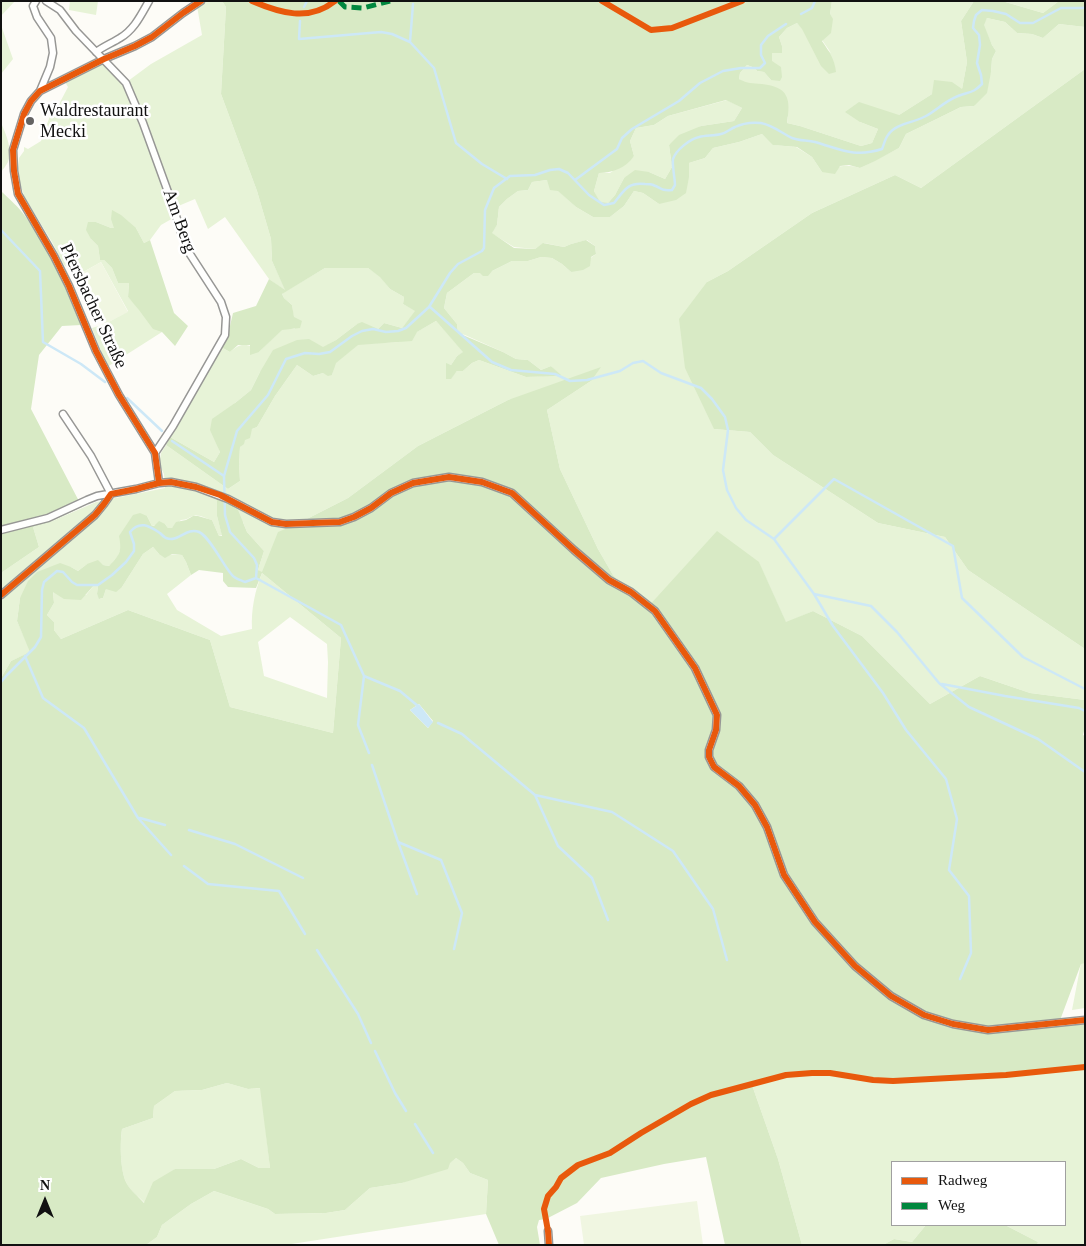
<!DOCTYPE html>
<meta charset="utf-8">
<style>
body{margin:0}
#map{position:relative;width:1086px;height:1246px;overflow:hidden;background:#fdfcf7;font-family:"Times New Roman",serif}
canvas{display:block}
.frame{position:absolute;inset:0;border:2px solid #111;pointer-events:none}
.legend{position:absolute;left:891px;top:1161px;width:175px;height:65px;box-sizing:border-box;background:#fff;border:1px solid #a0a0a0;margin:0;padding:6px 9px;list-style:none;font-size:15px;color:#111}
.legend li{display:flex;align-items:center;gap:10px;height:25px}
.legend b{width:25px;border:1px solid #a0a0a0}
.north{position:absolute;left:20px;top:1176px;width:50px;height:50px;-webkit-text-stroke:4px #fff;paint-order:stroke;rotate:0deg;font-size:14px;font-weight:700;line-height:20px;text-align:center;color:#111}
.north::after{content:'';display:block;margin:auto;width:18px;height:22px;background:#111;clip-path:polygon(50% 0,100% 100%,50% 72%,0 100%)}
</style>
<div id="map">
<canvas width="1086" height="1246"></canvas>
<div class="frame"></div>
<ul class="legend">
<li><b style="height:6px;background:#e8590c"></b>Radweg</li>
<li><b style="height:6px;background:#00873e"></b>Weg</li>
</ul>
<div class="north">N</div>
</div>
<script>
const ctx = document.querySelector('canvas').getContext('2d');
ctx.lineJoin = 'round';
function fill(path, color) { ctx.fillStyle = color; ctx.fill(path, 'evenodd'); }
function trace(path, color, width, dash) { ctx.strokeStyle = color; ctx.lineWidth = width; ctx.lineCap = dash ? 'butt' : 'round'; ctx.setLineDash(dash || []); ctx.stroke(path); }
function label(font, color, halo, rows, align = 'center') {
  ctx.font = font + ' "Times New Roman",serif'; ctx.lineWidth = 5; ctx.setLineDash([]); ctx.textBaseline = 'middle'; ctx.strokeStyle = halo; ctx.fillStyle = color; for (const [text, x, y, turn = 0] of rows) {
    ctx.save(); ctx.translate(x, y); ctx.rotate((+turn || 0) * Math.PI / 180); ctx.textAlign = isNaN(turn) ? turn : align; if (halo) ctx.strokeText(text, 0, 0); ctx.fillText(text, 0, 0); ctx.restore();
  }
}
fill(new Path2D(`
 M1,1H15L1,16Z
 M70,1H98L96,15L69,10Z
 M207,1H222L226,7L221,94L257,191L271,239L272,261L286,291L325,268H368L380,276L390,289L404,297L403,304L416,311L402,328L384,323L378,329L357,324L336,340L323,348L260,372L251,390L235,403L217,443L220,452L214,462L170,437L221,347L230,352C242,342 247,343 259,352L282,329H295L292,305L284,298L282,294L285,291L269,279L225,217L208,229L195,199L176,207L128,81L151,64L202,35L197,6Z
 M832,1H974L961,21L967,62L962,89L932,94L899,115L860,122L878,129L872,143L861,146L800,126L787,123L788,117L760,84H747L739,79L740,73L747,65L755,68L757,71L764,72L771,80L772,53L782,46L779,37L787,28L797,23L831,53L822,40L830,14Z
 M1002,1H1059L1043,13Z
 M987,18L1005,22L1017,33L1032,34L1043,38L1059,24L1085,27V69L921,188L895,175L812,213L728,271L707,282L714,429L750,432L773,455L878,523L945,537L968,570L1085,649V700L1030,693L980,676L930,704L862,636L813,611L786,623L759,563L647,608L613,575L598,549L560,469L547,410L591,381L508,400L418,446L348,498L295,525L262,573L341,638L333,733L230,707L210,640L128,610L61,639L54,630V622L47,615L54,603L53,591L86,595L95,584L98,586L97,594L100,599L103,598L106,589L122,587L143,554L153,547L159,554L182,555L186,562L191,575L167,594L177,610L221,636L252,629C251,609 255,591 262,573L258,570L264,551L247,532L243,522L217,516L222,535L219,536L212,520C207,519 199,514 194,516C188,517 188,520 181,520L172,528H168L165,524L152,526L147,516L121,548L118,556L109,566L103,565L87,564L78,571L71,567L20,598L17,621L31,652L11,661L1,678V573L39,547L33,527L48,523L96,502L165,488L164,474L159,464L161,453L166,445L228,489L240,481L239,464L240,447L252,429L257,427L275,396L297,365L313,376L323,373L332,375L335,363L358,344L399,342L436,321L464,352L457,356L451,365L446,364V379L451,378L457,371H463L472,363L479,360L526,377L560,375L551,366L541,370L528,360L516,359L503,352L465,335L458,333L457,324L444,308L447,293L474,273L492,271L512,261H528L541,257L552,258L562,264L571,272L596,254L595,246L587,240L571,244L564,247L544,243L535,249L514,247L491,233L497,225L499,207L507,199L518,191L528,190L532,182L547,180L576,207L593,217H610L624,206L634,191L643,193L659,204L689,177V163L705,158L713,148L739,142L762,134L774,145L796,147L812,157L822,172C837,167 844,163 860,168L899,148L906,134L961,107L974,106L991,72L992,59L996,51L992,45L983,25ZM290,617L327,644L328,662L327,698L264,676L258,642Z
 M1,25L13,59L1,74Z
 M104,63L124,84L141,124L175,217L161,225L150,240L144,243L136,228H111L96,222L91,239L98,246L100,260H104L112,268L118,283H129L128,297L162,332L107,367L92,328L105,324L128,311L101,262L78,275L64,265L52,242L25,198L20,184L18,168L19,158L24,151V147L28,149L41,141L50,116L57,108L68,87L65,82Z
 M727,100L742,108L734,121L701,126L669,145L672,167L665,179L649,172L624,178L615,195L608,203H600L594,191L599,173H610L634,156L630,141L636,128L654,125L668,116Z
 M1,123C6,134 13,150 8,162C6,166 3,169 1,172Z
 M1081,963H1085V1008L1072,1010Z
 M1085,1068V1245H1037L1038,1242L1005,1225H1065V1162H892V1225H926L912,1242L894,1239L883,1245H802L778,1159L752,1085L776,1079L799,1075L826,1074L887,1082L939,1081L1035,1074Z
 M227,1083L248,1089L261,1088L270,1168H259L241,1159L214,1169H175L145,1203C139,1197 129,1190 126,1182C120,1170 120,1142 122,1129L153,1118L154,1106L175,1091L202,1090Z
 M456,1158L463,1163L470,1173L488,1180L486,1214L285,1245H146L157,1237L162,1225L191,1204L214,1191L268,1209L275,1214L326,1213L345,1210L370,1188L402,1183L449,1163Z`), '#e7f3d7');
fill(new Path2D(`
 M222,1H832L830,14L833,19L831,33L822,41C829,51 835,60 836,72L829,74L821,66L802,29L797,23L787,28L779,37L782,46V53H772V61L781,67L782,77L780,81L771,80L764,72L757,71L755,68L747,65L740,73L739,79C748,84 752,83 762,84C789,87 791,99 787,123L800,126L861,146L872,143L878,129L860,122L845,112L859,102L899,115L932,94L934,80L952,82L962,89L967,62L961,21L974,1H1002L1043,13L1059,1H1085V27L1059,24L1043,38L1032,34L1017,33L1005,22L987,18L984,25L992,45L996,51L992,59L991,72L987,93L974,106L961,107L906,134L899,148L875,161L860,168L849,165L840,166L835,174L822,172L812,157L797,147L773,145L762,134L739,142L713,148L705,158L689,163V177L686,193L676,200L659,204L643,193L634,191L624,206L610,217H593L576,207L558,191L550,190L547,180L532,182L528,190L518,191L507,199L499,207L497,225L492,233L514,248L535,249L543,243L564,247L571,244L586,240L595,246L596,254L591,257L590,266L583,270L571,272L562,264L552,258L541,257L528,261H512L492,271L488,276H483L480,273H474L447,293L444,308L457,324L458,333L503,352L516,359L528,360L541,370L551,366L561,375L554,376L526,377L479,360L472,363L463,371H457L451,379H446V363L451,365L457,356L463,352L436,321L417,332L412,341L358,345L336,363L332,375L328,376L323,373L313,376L297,365L275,396L257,427L252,429L250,438L245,440L244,444L240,447L239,464L240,481L228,489L166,445L170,437L214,462L220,452L210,430L212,419L235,403L251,390L260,372L273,350L297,340L309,339L323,347L336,340L357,324L362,322L378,329L384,323L402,328L415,311L403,304L404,297L390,289L380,277L368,268H325L282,294L284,298L292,305L294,317L302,321L300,328L282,330L259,352L250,355V345H238L230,352L221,347L227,339L233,313L256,306L269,279L285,290L272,261L271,239L257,191L221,94L226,7ZM726,100L742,108L734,121L701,126L679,135L669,145L672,167L665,179L649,172L635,170L624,178L615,195L608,203L600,202L594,191L599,173C612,173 626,168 634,156L630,141L636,128L654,125L668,116Z
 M1085,69V649L968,570L945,537L878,523L773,455L750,432L714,429L685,368L679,319L707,282L728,271L812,213L895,175L921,188Z
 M1,191C9,199 19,207 25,216C48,246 67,290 81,325L62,326L39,355L31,409L82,507L48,523L33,527L39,547L1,573Z
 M112,210L121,215L136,228L144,243L150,240L174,313L188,326L175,346L162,332L153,329L139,310L128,297L129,283H118L112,268L104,260H100L98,246L91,239L86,230L88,222H96L111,228H114L111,219Z
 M601,367L591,381L547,410L560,469L598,549L613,575L647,608L717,531L759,562L786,622L813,611L862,636L930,704L980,676L1030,693L1085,700V727L1083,735L1085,736V963L1081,964L1059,1023L1085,1016V1068L1035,1074L939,1081L887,1082L826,1074L799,1075L776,1079L752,1085L778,1159L802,1245H725L706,1157L664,1164L601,1178L577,1203L546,1219L539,1220L537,1227L540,1245H499L486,1214L488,1180L470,1173L463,1163L456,1158L450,1163L448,1169L402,1183L370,1188L345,1210L326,1213L275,1214L268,1209L214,1191L191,1204L162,1225L157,1237L146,1245H1V678L11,661L30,652L17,621L20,598L28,581L37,572L60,563L71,567L78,571L87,564L98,560L103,565L109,566C120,554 122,552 119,536L133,515L140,513L147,516L152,526H154L159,521L165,524L168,528H172L176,522L186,520L193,516H198L212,520L219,536H222L217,516V493L233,499V507L238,510L247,532L264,551L258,570L262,572L278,532L295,525L348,498L418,446L508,400ZM153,547L159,554L165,558L172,554L182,555L186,562L191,575L199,570L223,573V581L228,587L256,588L262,573L341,638L333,733L230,707L210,640L128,610L61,639L54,630V622L47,615L54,603L53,592L64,599L81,600L95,584L98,586L97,594L99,599L103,598L106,589L116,592L122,587L143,554ZM419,704L433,721L428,728L410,710ZM227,1083L248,1089L260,1088L270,1168H259L241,1159L214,1169H175L153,1182L144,1203C139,1197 129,1189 126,1182C120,1169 120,1142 122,1129L153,1118L154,1106L175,1091L202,1090Z
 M926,1225H1005L1038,1242L1037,1245H883L894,1239L912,1242Z`), '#d8eac5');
fill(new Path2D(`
 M101,262L128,312L105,324L78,275Z
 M697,1201L703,1245H584L580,1216Z`), '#f0f6e1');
fill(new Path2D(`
 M419,704L433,722L428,728L410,710Z`), '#cde8f7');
trace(new Path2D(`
 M304,7L307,1
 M801,14L812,8L815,1
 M300,21L299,39L381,32L392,34L410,42L434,68L456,143L482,164L507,179
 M410,42L413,4
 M575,180L617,149L622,138L632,129L679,101L700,83L723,71L741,68H760L765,63L761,55V45L768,36L786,24
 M1,230L40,271L43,342L81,364L105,382
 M430,307L492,362L511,370L555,374L570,381L587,380L620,371L633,363L643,361L661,373L701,388L712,399L725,417L728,430L723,470L727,490L736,508L746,520L774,539L814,594L833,626L883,693L906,730L946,779L957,819L949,870L969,896L971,953L960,979
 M127,398L162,431
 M172,441L224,476
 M774,539L834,479L953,546L962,598L1023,657L1085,689
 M256,578L341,625L364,676L358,725L369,753
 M814,594L871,606L897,632L939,683L969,707L1038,739L1085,772
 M25,656L43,698L84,728L138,818L171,855
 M364,676L400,691L419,707
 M1,682L7,675L35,647L41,637L42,590L44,582L57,571L63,572L72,582L77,585H98L112,575L126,562L134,551V544L130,532C140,520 149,526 160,533C162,535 164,537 166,538C178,543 186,527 199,532C210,537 223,565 232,575C235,579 241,580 245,582L256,578L257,565L254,558L230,532L225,515L224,476L237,431L268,395L286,359L305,353L319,354L330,352L352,336L362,331L373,329L386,332L398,331L406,328L429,307L450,273L458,264L482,251L484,248L485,210L494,188L510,176L535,175L550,170L559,169L568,173L589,195L604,205L614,203C624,191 627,182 645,184C647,184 652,184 653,185C662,188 660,191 672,190L675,185C675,180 672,164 673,159C676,150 690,139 699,137C706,135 714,136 721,134C726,133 730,129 735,127C743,123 752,122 761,123C772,125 782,133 792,138C800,141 807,140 815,142C840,149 854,158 882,149C884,144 885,139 888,135C896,123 914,123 926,116C937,110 945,101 958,96C970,91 972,94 982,84L981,75L977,63L980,45L979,35L973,28L974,21L976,15L982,10L993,11L1006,14L1020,23H1033L1061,8H1083L1085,7
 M942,684L1005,696L1079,708L1085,711
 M438,723L462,734L535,795L612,812L673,851L713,909L727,960
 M372,765L398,842L441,860L462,913L454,949
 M535,795L558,846L592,878L608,920
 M140,818L165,825
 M189,830L235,844L303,878
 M398,842L417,894
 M184,866L208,884L279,891L305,934
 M317,950L358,1014L371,1043
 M375,1051L395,1093L406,1111
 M415,1124L433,1153`), '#cde8f7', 2.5);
const street = new Path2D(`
 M36,1L33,6L37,17L51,38L53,53L50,67L40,91
 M46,1L60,10L76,31L126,83L143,123L172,203L186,248L221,302L226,317L225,335L173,426L155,453
 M96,52C104,46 112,43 120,38C134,30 141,15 149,1
 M63,414L91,456L111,494
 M159,483L155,453L119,395L96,351L69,286L54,256L18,194L14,171L13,150L24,114L31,101L40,91L104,59L135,46L152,37L183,13L201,1
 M1,530L48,518L87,500L97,496L136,489L159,483L171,482L196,487L228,499L272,522L286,524L340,522L354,517L371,508L391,493L413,483L449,477L482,482L512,493L574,550L609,580L631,592L655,611L695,668L717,715L716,730L709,750V757L714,767L739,786L755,805L767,827L784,875L815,922L855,966L891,996L924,1015L953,1024L988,1030L1085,1020
 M1,595L95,515L104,504L111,494
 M548,1231L549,1245`);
trace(street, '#979795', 9);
trace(street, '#fffffe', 6);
trace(new Path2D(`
 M339,1L345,7L363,8L390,1`), '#00873e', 5, [10, 5]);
trace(new Path2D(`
 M252,1C280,13 309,22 335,1
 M602,1L651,30L672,28L742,1
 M159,483L155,453L119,395L96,351L69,286L54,256L18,194L14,171L13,150L24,114L31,101L40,91L104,59L135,46L152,37L183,13L201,1
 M1,595L95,515L104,504L111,494L136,489L159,483L171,482L196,487L220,495L272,522L286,524L340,522L354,517L371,508L391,493L413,483L449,477L482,482L512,493L574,550L609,580L631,592L655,611L695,668L717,715L716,730L709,750V757L714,767L739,786L755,805L767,827L784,875L815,922L855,966L891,996L924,1015L953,1024L988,1030L1085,1020
 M549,1245L548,1231L544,1209L548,1196L556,1187L561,1178L578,1165L610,1153L641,1133L691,1104L711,1095L786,1075L812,1073H830L873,1080L893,1081L1006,1075L1085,1067`), '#e8590c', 6);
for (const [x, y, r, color] of [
 [30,121,5,"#646362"]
]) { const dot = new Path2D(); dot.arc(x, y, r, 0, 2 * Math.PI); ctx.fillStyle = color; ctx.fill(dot); trace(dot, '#fff', 2); }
label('18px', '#111', '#fff', [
 ["Waldrestaurant",40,111],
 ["Mecki",40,132]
], 'left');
label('18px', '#111', '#fff', [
 ["Am Berg",179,221,70],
 ["Pfersbacher Straße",93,306,65]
]);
</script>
